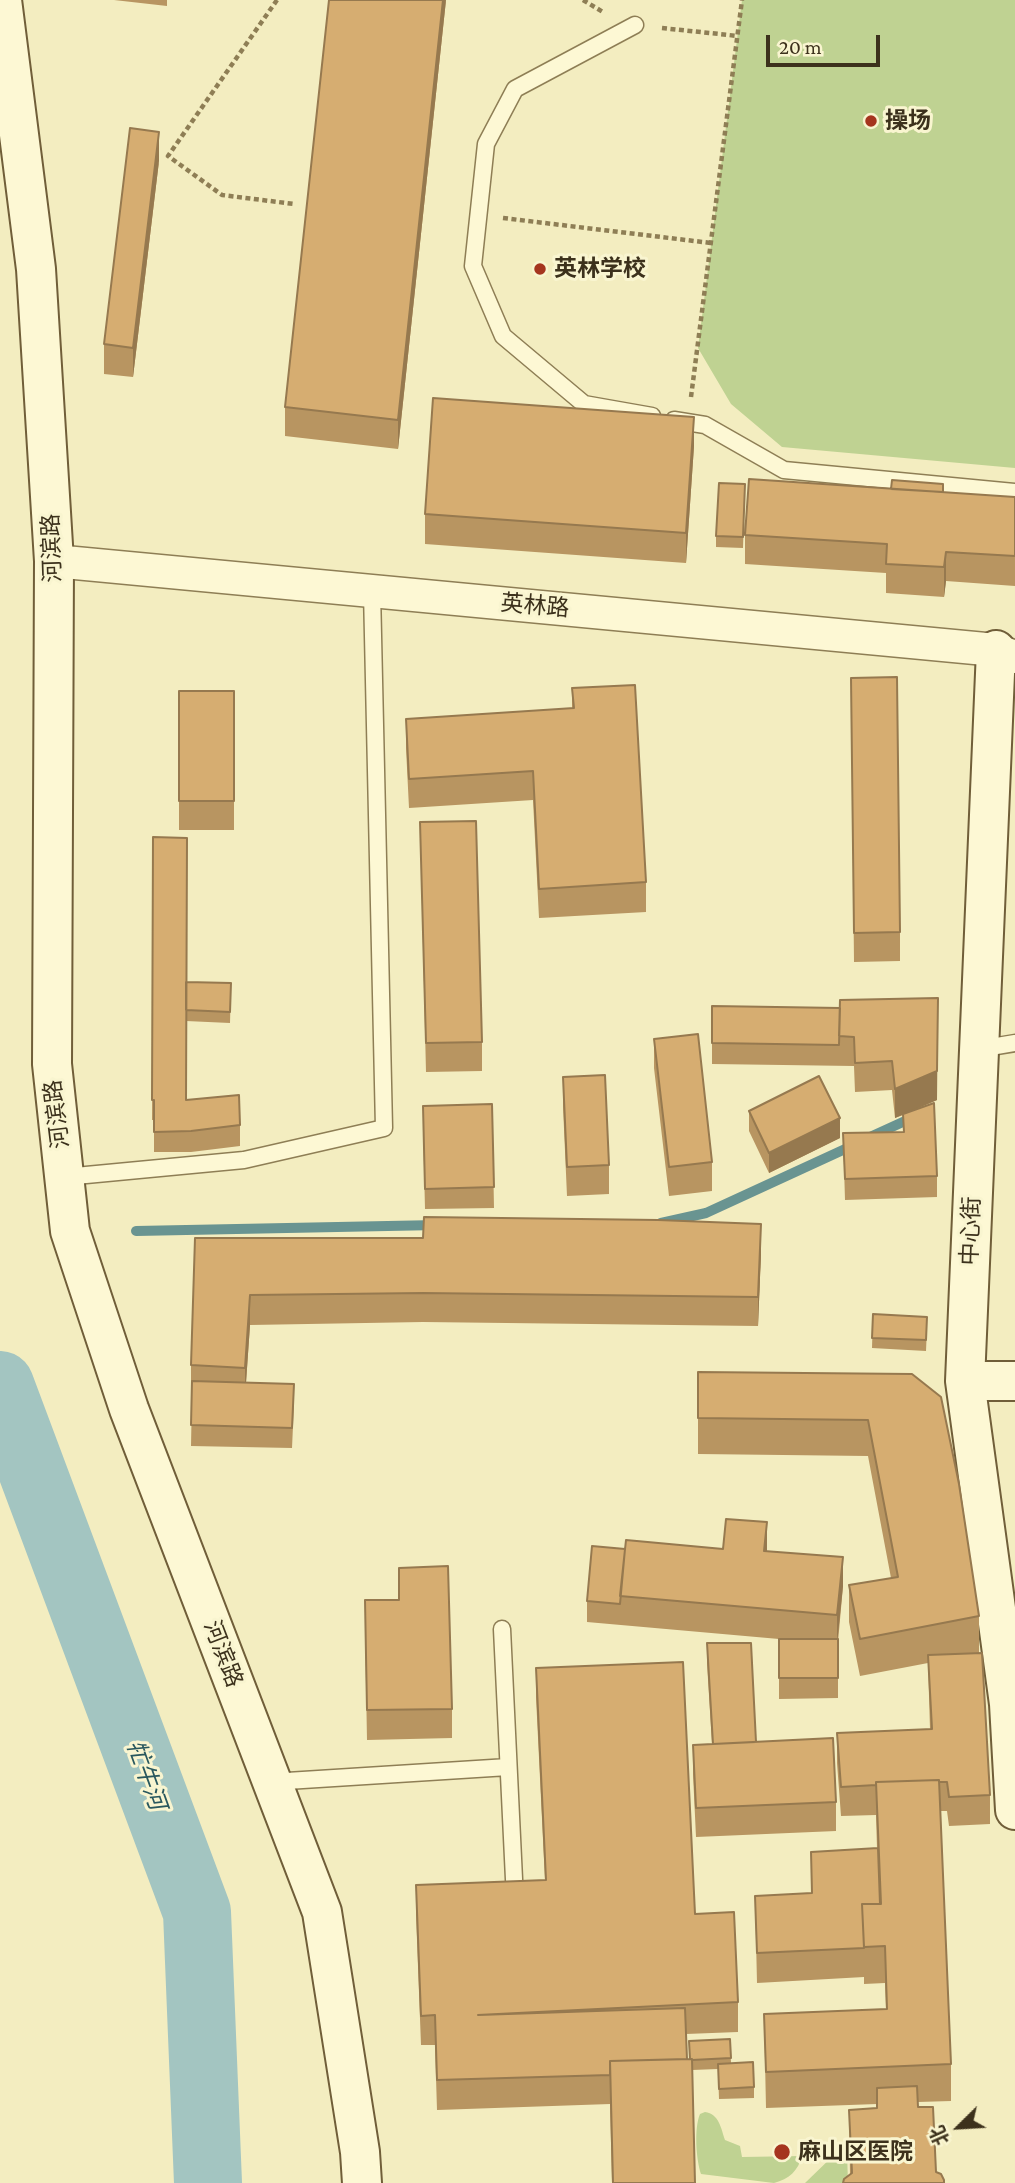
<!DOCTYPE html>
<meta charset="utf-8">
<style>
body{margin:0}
#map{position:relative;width:1015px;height:2183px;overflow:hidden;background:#f3edc0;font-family:"Crimson Pro","Noto Sans SC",serif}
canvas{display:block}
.north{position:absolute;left:924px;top:2092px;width:70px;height:70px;-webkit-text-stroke:5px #f9f5d0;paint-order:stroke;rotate:246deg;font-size:19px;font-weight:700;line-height:28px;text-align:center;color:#3c311c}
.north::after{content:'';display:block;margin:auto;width:24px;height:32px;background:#3c311c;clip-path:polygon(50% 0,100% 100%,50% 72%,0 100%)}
.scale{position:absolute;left:766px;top:35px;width:114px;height:32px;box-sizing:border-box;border:4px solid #3c311c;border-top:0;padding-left:9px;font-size:21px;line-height:24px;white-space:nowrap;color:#3c311c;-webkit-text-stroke:5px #f9f5d0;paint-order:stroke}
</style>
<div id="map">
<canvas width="1015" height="2183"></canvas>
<div class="north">北</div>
<div class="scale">20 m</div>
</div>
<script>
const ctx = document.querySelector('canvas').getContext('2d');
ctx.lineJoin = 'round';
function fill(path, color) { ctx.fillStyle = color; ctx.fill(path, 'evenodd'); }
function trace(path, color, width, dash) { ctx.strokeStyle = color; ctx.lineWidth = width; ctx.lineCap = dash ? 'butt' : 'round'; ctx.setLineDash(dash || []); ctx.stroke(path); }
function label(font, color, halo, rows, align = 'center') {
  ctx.font = font + ' "Crimson Pro","Noto Sans SC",serif'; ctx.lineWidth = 6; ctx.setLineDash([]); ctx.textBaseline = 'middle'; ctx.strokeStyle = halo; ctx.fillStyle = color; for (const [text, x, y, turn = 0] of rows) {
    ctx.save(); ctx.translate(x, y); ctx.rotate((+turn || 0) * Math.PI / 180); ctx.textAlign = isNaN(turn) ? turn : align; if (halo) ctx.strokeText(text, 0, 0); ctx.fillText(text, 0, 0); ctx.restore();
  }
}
fill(new Path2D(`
 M742,0H1015V468L782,447L731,404L698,348Z
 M705,2112C719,2114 721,2128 725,2140L740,2146L742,2157L802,2156C798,2171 789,2179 774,2183L701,2174C696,2159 694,2128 700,2114Z
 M847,2152L848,2183H805L836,2153Z`), '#bfd292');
trace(new Path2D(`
 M870,1137L916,1116
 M661,1223L706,1213L856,1144
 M136,1231L438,1225`), '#699491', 10);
trace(new Path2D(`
 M0,1385L197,1912L208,2183`), '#a3c5c1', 68);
const lane = new Path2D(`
 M635,25L515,89L486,144L473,266L503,336L584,404L652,416
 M674,420L705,425L784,470L1015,492
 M979,1049L1015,1043
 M65,1177L244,1160L384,1128L372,591
 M502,1629L515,1900
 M271,1782L508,1767`);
const street = new Path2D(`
 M54,561L996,650L1015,657`);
const secondary = new Path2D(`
 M2,0L36,269L54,561L52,1064L70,1231L129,1409L322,1912L360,2152L362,2183
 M996,650L965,1381L1009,1704L1015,1810
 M965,1381H1015`);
trace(lane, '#8e7e55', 19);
trace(street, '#8e7e55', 35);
trace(secondary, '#705e39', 42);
trace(new Path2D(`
 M277,0L168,156L222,195L294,204
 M583,0L603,12
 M662,28L738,36
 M503,218L711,243
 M691,397L742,0`), '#8e7e55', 4.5, [5, 3.5]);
trace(lane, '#fdf8d4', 16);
trace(street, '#fdf8d4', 32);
trace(secondary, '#fdf8d4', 38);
fill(new Path2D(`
 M114,0H167V6Z
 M446,0L398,449L285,436V407Z
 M159,161L133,377L104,374V344Z
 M694,446L686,563L425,544V514Z
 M745,484L743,548L716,547V536Z
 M943,492L1015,497V586L946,581L944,597L886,593V573L745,564V535Z
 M851,678L900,932V961L854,962Z
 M572,688L646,882V912L539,918L533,800L409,808L406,748V719L572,708Z
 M179,691H234V830H179Z
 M420,822L482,1042V1071L426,1072Z
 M153,837L187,982L231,983L230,1023L186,1021V1100L240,1125V1146L191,1152H154V1120H152Z
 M712,1006L840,1008L937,1100L912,1111L937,1176V1197L845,1200L843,1133L903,1132V1115L895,1118L892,1090L855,1092L854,1066L712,1064Z
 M654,1039L712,1162V1191L669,1196L654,1068Z
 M563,1077L609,1165V1194L567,1196L563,1106Z
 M492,1104L494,1208L425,1209L423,1126Z
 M749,1111L840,1138L769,1173L749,1131Z
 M195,1238L761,1253L758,1326L423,1322L250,1325L246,1383L294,1404L292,1448L191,1446L192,1394H191V1365Z
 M873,1314L927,1327L926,1351L872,1348Z
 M698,1372L912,1374L979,1616V1653L990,1795V1824L949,1826L947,1811H940L951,2064V2101L918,2102V2107L936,2172L850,2174L849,2110L877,2108V2104L766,2108L764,2014L886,2009L885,1983L864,1984V1977L757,1983L755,1896L811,1893L877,1848L876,1815L841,1816L837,1763V1733L930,1729L928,1663L860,1676L849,1622V1585L891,1578L868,1456L698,1454Z
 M625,1549H723L767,1551L843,1586L838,1642V1698L779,1699V1639L587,1622V1601Z
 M365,1630L452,1709V1738L367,1740Z
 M707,1643L756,1742L836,1802V1831L696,1837L693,1774V1745L712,1744L707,1663Z
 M536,1668L695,1914L738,2002V2032L686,2034L687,2059H690L730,2039L731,2063L754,2087V2098L719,2099L718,2069L692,2070L695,2183H612L610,2104L437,2110L435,2045H421L416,1914V1885L545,1880L536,1697Z`), '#b89561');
fill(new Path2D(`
 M443,0H446L398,449V420Z
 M159,132V161L133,377V348Z
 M694,417V446L686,563V533Z
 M946,552V581L944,597V567Z
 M938,998L937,1100L895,1118V1089Z
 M840,1118V1138L769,1173V1153Z
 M761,1224V1253L758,1326V1297Z
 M250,1295V1325L245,1397V1368Z
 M767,1522V1552L764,1551Z
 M843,1557V1586L837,1644V1615Z`), '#96794f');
const building = new Path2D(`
 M329,0H443L398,420L285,407Z
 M130,128L159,132L133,348L104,344Z
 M433,398L694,417L686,533L425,514Z
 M749,479L1015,497V556L946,552L944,567L886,564L887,544L745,535Z
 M892,480L943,484V492L891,489Z
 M719,483L745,484L743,537L716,536Z
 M897,677L900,932L854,933L851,678Z
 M635,685L646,882L539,889L533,771L409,779L406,719L574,708L572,688Z
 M179,691H234V801H179Z
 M476,821L482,1042L426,1043L420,822Z
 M153,837L187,838L186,1100L239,1095L240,1125L191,1131L154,1132V1100H152Z
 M186,982L231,983L230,1012L186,1010Z
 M938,998L937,1071L895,1089L892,1061L855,1063L854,1037L839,1036L840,1000Z
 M712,1006L840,1008L839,1045L712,1043Z
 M698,1034L712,1162L669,1167L654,1039Z
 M605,1075L609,1165L567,1167L563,1077Z
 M819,1076L840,1118L769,1153L749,1111Z
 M934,1103L937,1176L845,1179L843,1133L904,1132L903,1114Z
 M492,1104L494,1187L425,1189L423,1106Z
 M424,1217L658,1220L761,1224L758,1297L423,1293L250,1295L245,1368L191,1365L195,1238H423Z
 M873,1314L927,1317L926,1340L872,1338Z
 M698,1372L912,1374L941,1397L959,1484L979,1616L860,1639L849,1585L898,1577L868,1420L698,1418Z
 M192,1381L294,1384L292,1428L191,1425Z
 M726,1519L767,1522L764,1551L843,1557L837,1615L620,1596L626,1540L723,1549Z
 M592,1546L625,1549L620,1604L587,1601Z
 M448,1566L452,1709L367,1710L365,1600H399V1568Z
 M779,1639H838V1678H779Z
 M707,1643H751L756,1742L713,1744Z
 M982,1653L990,1795L949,1797L947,1782H939V1780L876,1782V1785L841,1787L837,1733L932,1729L928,1655Z
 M683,1662L695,1914L734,1912L738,2002L478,2015L685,2008L687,2059L610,2061V2075L437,2080L435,2015L421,2016L416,1885L546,1880L536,1668Z
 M833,1738L836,1802L696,1808L693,1745Z
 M939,1780L951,2064L766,2072L764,2014L887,2009L885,1946L864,1947L862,1904H881L876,1782Z
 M878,1848L880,1904H862L864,1948L757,1953L755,1896L812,1893L811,1852Z
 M730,2039L731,2058L692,2060V2059H690L689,2041Z
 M692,2059L695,2183H613L610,2061Z
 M753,2062L754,2087L719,2089L718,2064Z
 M917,2086L918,2107H933L936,2172L941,2174L944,2180V2183H843L844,2179L852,2173L849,2110L877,2108V2088Z`);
fill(building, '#d6ad71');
trace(building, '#96794f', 2);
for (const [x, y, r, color] of [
 [871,121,7,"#a5351e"],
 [540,269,7,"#a5351e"],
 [782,2152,9,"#a5351e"]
]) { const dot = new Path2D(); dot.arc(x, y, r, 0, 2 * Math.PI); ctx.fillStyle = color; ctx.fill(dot); trace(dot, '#f9f5d0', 2.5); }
label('bold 23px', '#3c311c', '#f9f5d0', [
 ["操场",885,121],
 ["英林学校",554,269],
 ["麻山区医院",798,2152]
], 'left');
label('23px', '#3c311c', '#f9f5d0', [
 ["河滨路",52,548,-92],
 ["英林路",535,606,5],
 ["河滨路",57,1114,-97],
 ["中心街",971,1231,-88],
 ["河滨路",223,1654,69]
]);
label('italic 24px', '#29585e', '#f9f5d0', [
 ["牤牛河",146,1775,70]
]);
</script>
